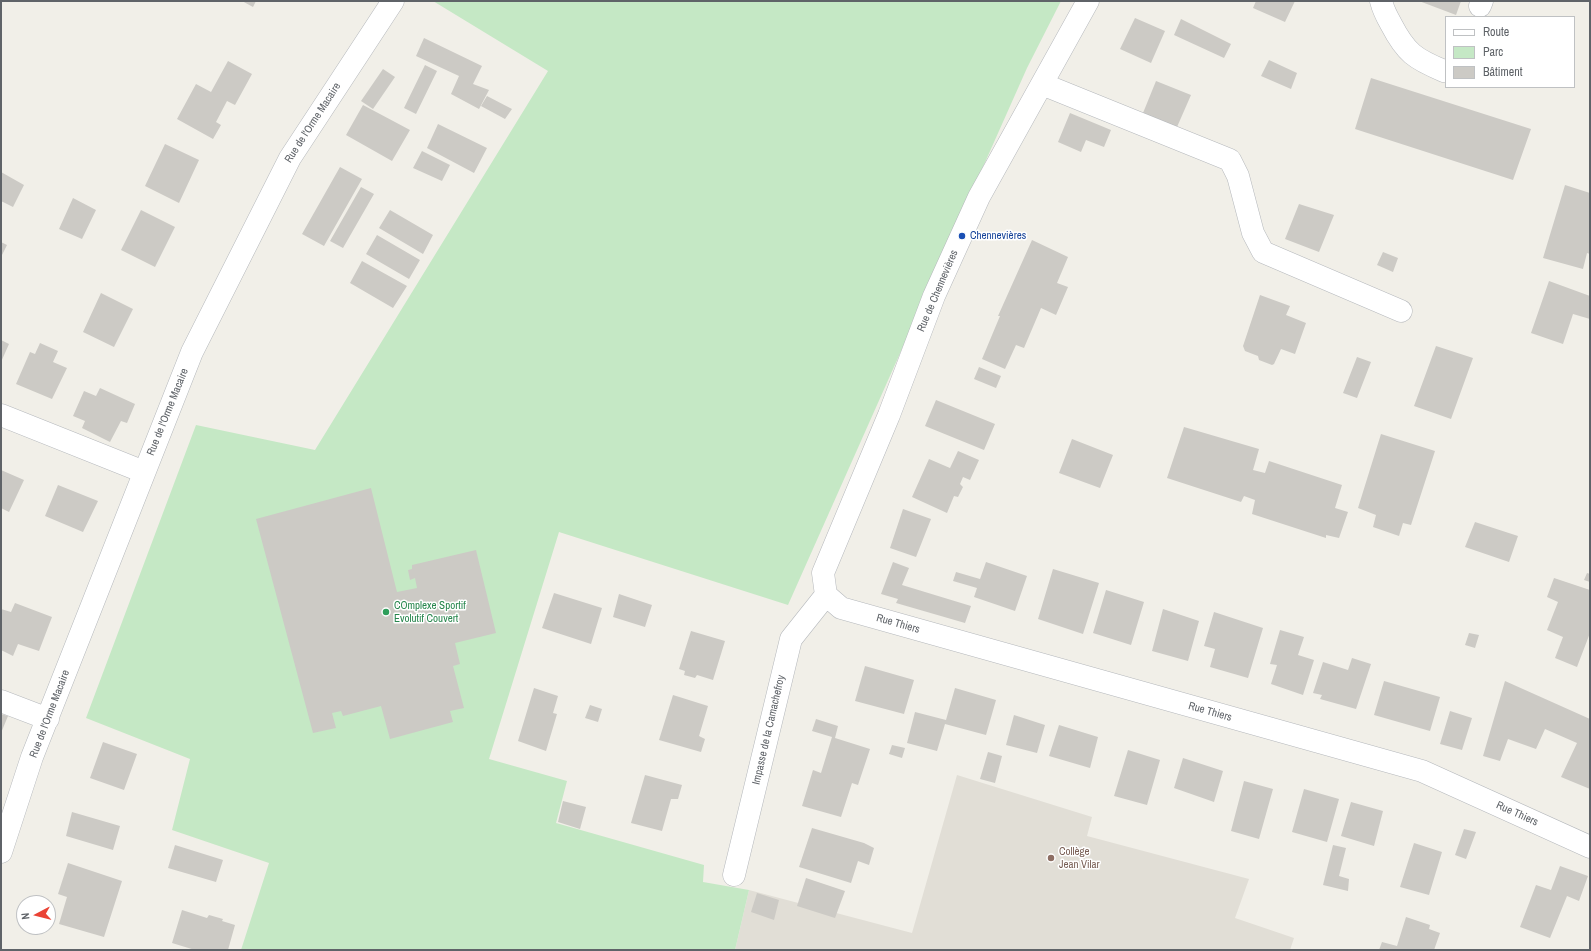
<!DOCTYPE html>
<meta charset="utf-8">
<style>
body{margin:0}
#map{position:relative;width:1591px;height:951px;overflow:hidden;background:#f1efe8;font-family:"Archivo Narrow",sans-serif}
canvas{display:block}
.frame{position:absolute;inset:0;border:2px solid #5f6368;pointer-events:none}
.legend{position:absolute;left:1445px;top:16px;width:130px;height:72px;box-sizing:border-box;background:#fff;border:1px solid #bfc1c3;margin:0;padding:5px 7px;list-style:none;font-size:12px;color:#5f6368}
.legend li{display:flex;align-items:center;gap:8px;height:20px}
.legend b{width:20px;border:1px solid #bfc1c3}
.north{position:absolute;left:16px;top:895px;width:40px;height:40px;box-sizing:border-box;background:#fff;border:1px solid #bfc1c3;border-radius:50%;rotate:263deg;font-size:11px;font-weight:700;line-height:16px;text-align:center;color:#5f6368}
.north::after{content:'';display:block;margin:auto;width:14px;height:18px;background:#ea4335;clip-path:polygon(50% 0,100% 100%,50% 72%,0 100%)}
</style>
<div id="map">
<canvas width="1591" height="951"></canvas>
<div class="frame"></div>
<ul class="legend">
<li><b style="height:5px;background:#fff"></b>Route</li>
<li><b style="height:11px;background:#c5e8c5"></b>Parc</li>
<li><b style="height:11px;background:#cccac5"></b>Bâtiment</li>
</ul>
<div class="north">N</div>
</div>
<script>
const ctx = document.querySelector('canvas').getContext('2d');
ctx.lineJoin = 'round';
function fill(path, color) { ctx.fillStyle = color; ctx.fill(path, 'evenodd'); }
function trace(path, color, width, dash) { ctx.strokeStyle = color; ctx.lineWidth = width; ctx.lineCap = dash ? 'butt' : 'round'; ctx.setLineDash(dash || []); ctx.stroke(path); }
function label(font, color, halo, rows, align = 'center') {
  ctx.font = font + ' "Archivo Narrow",sans-serif'; ctx.lineWidth = 3; ctx.setLineDash([]); ctx.textBaseline = 'middle'; ctx.strokeStyle = halo; ctx.fillStyle = color; for (const [text, x, y, turn = 0] of rows) {
    ctx.save(); ctx.translate(x, y); ctx.rotate((+turn || 0) * Math.PI / 180); ctx.textAlign = isNaN(turn) ? turn : align; if (halo) ctx.strokeText(text, 0, 0); ctx.fillText(text, 0, 0); ctx.restore();
  }
}
fill(new Path2D(`
 M957,775L1092,817L1087,836L1249,879L1235,918L1294,938L1290,950H735L749,890L912,933Z`), '#e1ded6');
fill(new Path2D(`
 M433,1H1061L1027,68L788,605L559,532L489,759L567,781L556,823L704,865L703,882L749,890L735,950H241L269,863L172,830L190,759L86,718L196,425L315,450L548,71Z`), '#c5e8c5');
fill(new Path2D(`
 M242,1H256L253,7Z
 M1256,1H1295L1285,22L1253,8Z
 M1419,1H1461L1456,15Z
 M1135,18L1165,31L1151,63L1120,49Z
 M1181,19L1231,44L1224,58L1174,35Z
 M424,38L482,66L473,84L489,90L479,109L451,94L459,76L416,56Z
 M1269,60L1297,73L1291,89L1261,76Z
 M228,61L252,74L235,105L227,101L216,122L221,125L213,139L177,119L196,84L211,92Z
 M425,65L437,71L416,114L404,108Z
 M383,69L395,77L373,109L361,101Z
 M1371,78L1531,129L1513,180L1355,129Z
 M1156,81L1191,95L1177,127L1143,113Z
 M487,96L512,109L505,119L481,106Z
 M363,105L410,130L392,161L346,135Z
 M1070,113L1111,130L1104,147L1086,140L1081,152L1058,142Z
 M438,124L487,148L474,173L427,148Z
 M165,144L199,160L179,203L145,186Z
 M422,151L450,165L442,181L413,168Z
 M340,167L362,179L324,246L302,234Z
 M1,172L24,185L13,207L1,201Z
 M1565,185L1590,193V254L1587,253L1583,269L1543,258Z
 M361,187L374,194L343,248L330,241Z
 M73,198L96,210L82,239L59,229Z
 M1299,204L1334,215L1319,252L1285,239Z
 M141,210L175,227L155,267L121,250Z
 M390,210L433,235L423,254L379,228Z
 M377,235L420,260L409,279L366,254Z
 M1032,240L1068,257L1057,283L1068,287L1056,315L1041,308L1024,348L1016,345L1005,369L982,359L1000,316H998Z
 M1,242L7,245L1,257Z
 M1383,252L1398,258L1393,272L1377,265Z
 M362,261L407,286L393,308L350,283Z
 M1549,281L1590,296V319L1573,314L1563,344L1531,333Z
 M101,293L133,309L114,347L83,332Z
 M1260,295L1290,306L1286,315L1306,323L1295,354L1281,349L1274,364L1272,365L1259,360L1258,356L1245,351L1243,346Z
 M1,340L9,344L1,362Z
 M40,343L58,351L53,362L67,368L52,399L16,384L30,352L35,354Z
 M1436,346L1473,358L1451,419L1414,406Z
 M1357,357L1371,362L1357,398L1343,393Z
 M979,367L1001,376L996,388L974,379Z
 M100,388L135,404L127,423L121,421L110,442L82,428L85,421L73,416L84,391L96,396Z
 M936,400L995,424L984,450L925,426Z
 M1184,427L1259,449L1253,470L1265,473L1269,461L1342,485L1335,508L1348,512L1339,538L1326,535V538L1252,514L1255,500L1244,496L1241,502L1167,478Z
 M1381,434L1435,451L1411,525L1403,523L1399,536L1373,527L1376,515L1358,508Z
 M1072,439L1113,455L1100,488L1059,473Z
 M958,451L979,460L970,480L963,477L960,484L963,487L958,497L954,496L947,513L912,497L929,459L950,468Z
 M1,470L24,480L9,512L1,508Z
 M58,485L98,501L83,532L45,516Z
 M371,488L397,592L417,588L415,578L410,580L408,570L412,569V565L476,550L496,633L455,643L460,664L453,666L464,708L450,711L453,722L390,739L381,706L343,716L341,711L332,713L336,728L313,733L256,519Z
 M903,509L931,519L916,557L890,548Z
 M1475,522L1518,536L1509,562L1465,547Z
 M893,562L909,568L902,585L971,606L965,623L896,603L898,599L881,594Z
 M986,562L1027,576L1015,611L974,597L977,588L953,581L956,572L980,579Z
 M1053,569L1099,583L1083,634L1038,619Z
 M1587,573L1590,574V582L1584,580Z
 M1554,578L1590,590V633L1577,667L1555,658L1563,637L1547,630L1558,602L1547,597Z
 M1106,590L1144,602L1131,645L1093,633Z
 M554,593L602,608L591,644L542,628Z
 M619,594L652,605L645,627L613,617Z
 M15,603L52,617L39,651L18,644L13,656L1,650V609L11,612Z
 M1163,609L1199,621L1188,661L1152,651Z
 M1214,612L1263,628L1248,678L1210,667L1215,649L1204,646Z
 M1280,630L1304,637L1298,655L1314,660L1303,695L1271,684L1277,665L1270,664Z
 M691,631L725,641L713,680L697,675L695,678L684,675L685,671L679,669Z
 M1469,633L1479,635L1475,648L1465,645Z
 M1352,658L1371,664L1356,709L1320,699L1322,695L1313,693L1323,662L1348,670Z
 M865,666L914,680L904,714L855,701Z
 M1384,681L1440,697L1430,731L1374,715Z
 M1505,681L1590,719V789L1561,777L1577,743L1545,729L1536,749L1508,739L1500,761L1483,756Z
 M534,688L558,696L553,713L557,714L546,751L518,741Z
 M955,688L996,700L986,735L945,724L937,751L907,743L915,712L946,720Z
 M673,695L708,706L699,736L705,739L701,752L659,740Z
 M590,705L602,709L598,722L585,718Z
 M1450,711L1472,718L1462,750L1440,744Z
 M1,714L8,716L1,733Z
 M1014,715L1045,725L1037,753L1006,745Z
 M816,719L838,726L835,738L870,749L858,785L852,783L841,817L802,806L813,770L821,773L832,737L812,731Z
 M1059,725L1098,737L1090,768L1049,756Z
 M103,742L137,754L124,790L90,778Z
 M892,745L905,748L902,758L889,754Z
 M1128,750L1160,760L1147,805L1114,796Z
 M988,752L1002,756L995,783L980,779Z
 M1183,758L1223,771L1214,802L1174,788Z
 M645,775L682,785L678,799H671L662,831L631,823Z
 M1244,781L1273,789L1259,839L1231,831Z
 M1304,789L1339,799L1327,842L1292,832Z
 M563,801L586,807L580,829L558,822Z
 M1351,802L1383,811L1374,846L1341,836Z
 M72,812L120,826L113,850L66,836Z
 M812,828L864,843L874,848L869,865L858,861L851,883L799,867Z
 M1464,829L1476,832L1466,859L1455,855Z
 M1414,843L1442,852L1429,895L1400,887Z
 M175,845L223,860L216,882L168,868Z
 M1333,845L1346,848L1339,876L1349,879L1348,891L1323,885Z
 M68,863L122,881L104,937L59,924L67,897L58,894Z
 M1560,866L1588,876L1579,901L1567,896L1550,938L1520,927L1536,885L1551,890Z
 M806,878L845,891L835,918L797,906Z
 M757,893L779,900L774,920L751,912Z
 M182,910L207,918L209,915L223,919L222,921L235,925L228,950H195L172,943Z
 M1406,917L1430,925L1429,929L1440,933L1434,950H1379L1382,942L1397,946Z`), '#cccac5');
const minor = new Path2D(`
 M1381,1C1383,9 1387,17 1391,24C1406,53 1415,59 1444,71
 M1480,6L1482,1
 M1042,84L1230,160L1238,176L1253,233L1263,252L1401,311
 M1,415L144,472
 M826,595L841,608L1422,771L1590,847
 M826,595L823,573L889,415L934,296L979,197L1088,1
 M1,701L48,719
 M1,852L32,757L192,352L290,158L393,1
 M734,875L791,639L826,595`);
trace(minor, '#b5b8bc', 23);
trace(minor, '#fff', 22);
for (const [x, y, r, color] of [
 [962,236,4,"#1a4fb4"],
 [386,612,4,"#2e9e5b"],
 [1051,858,4,"#8d6e63"]
]) { const dot = new Path2D(); dot.arc(x, y, r, 0, 2 * Math.PI); ctx.fillStyle = color; ctx.fill(dot); trace(dot, '#fff', 1.5); }
label('11px', '#5f6368', '#fff', [
 ["Rue de l'Orme Macaire",313,123,-57],
 ["Rue de Chennevières",938,291,-67],
 ["Rue de l'Orme Macaire",168,412,-68],
 ["Rue Thiers",898,624,16],
 ["Rue Thiers",1210,712,16],
 ["Rue de l'Orme Macaire",50,714,-69],
 ["Impasse de la Camachefroy",769,730,-77],
 ["Rue Thiers",1517,814,24]
]);
label('11px', '#164399', '#fff', [
 ["Chennevières",970,236]
], 'left');
label('11px', '#27864d', '#fff', [
 ["COmplexe Sportif",394,606],
 ["Evolutif Couvert",394,619]
], 'left');
label('11px', '#785e54', '#fff', [
 ["Collège",1059,852],
 ["Jean Vilar",1059,865]
], 'left');
</script>
